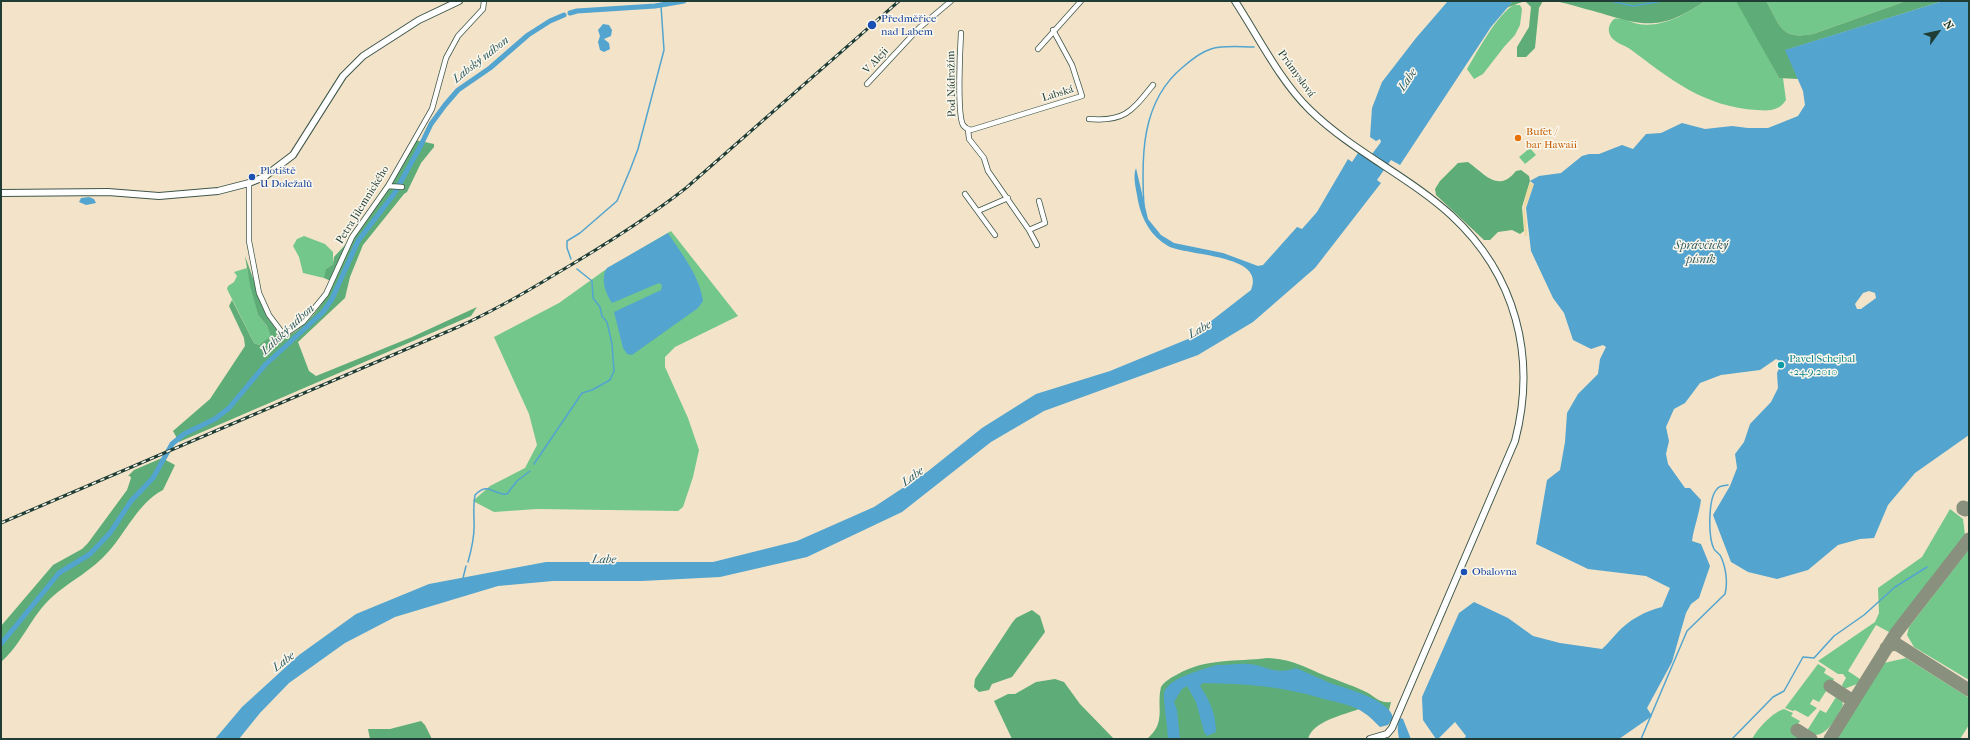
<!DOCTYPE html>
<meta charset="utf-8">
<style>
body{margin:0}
#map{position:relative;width:1970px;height:740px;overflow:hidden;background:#f3e4c9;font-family:"IM FELL French Canon",serif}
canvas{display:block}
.frame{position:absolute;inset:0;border:2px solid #1f3d34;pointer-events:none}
.north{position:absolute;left:1918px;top:12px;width:40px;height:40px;-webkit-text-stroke:3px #fbf7ec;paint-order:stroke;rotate:57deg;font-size:11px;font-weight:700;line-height:16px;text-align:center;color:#1f3d34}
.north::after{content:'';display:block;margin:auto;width:14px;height:18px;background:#1f3d34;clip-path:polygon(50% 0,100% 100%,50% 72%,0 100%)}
</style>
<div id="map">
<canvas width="1970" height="740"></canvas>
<div class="frame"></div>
<div class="north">N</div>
</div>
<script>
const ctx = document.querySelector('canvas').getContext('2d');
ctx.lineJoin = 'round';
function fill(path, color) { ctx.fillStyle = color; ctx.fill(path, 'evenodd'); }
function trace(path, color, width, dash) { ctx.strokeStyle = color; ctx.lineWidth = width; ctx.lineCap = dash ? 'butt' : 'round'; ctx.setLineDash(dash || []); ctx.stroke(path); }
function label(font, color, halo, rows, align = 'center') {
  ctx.font = font + ' "IM FELL French Canon",serif'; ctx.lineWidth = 3; ctx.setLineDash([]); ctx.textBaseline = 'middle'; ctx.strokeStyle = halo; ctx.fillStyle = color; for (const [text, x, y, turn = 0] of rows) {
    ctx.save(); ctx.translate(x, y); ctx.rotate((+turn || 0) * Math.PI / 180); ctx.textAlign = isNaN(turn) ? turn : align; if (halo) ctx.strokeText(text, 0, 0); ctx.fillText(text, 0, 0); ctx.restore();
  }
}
fill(new Path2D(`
 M1705,1H1736L1740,5L1779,78H1783L1786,100C1779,111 1769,111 1757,110C1704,107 1670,79 1630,49C1624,45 1613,42 1610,35C1607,28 1610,23 1614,19C1622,17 1630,22 1638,24C1663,28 1686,14 1705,1Z
 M1766,1H1906L1813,34C1780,40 1781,26 1766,1Z
 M1514,5H1520L1522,9L1520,25L1515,35L1504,47L1483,74L1474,79L1467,69C1477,52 1498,13 1514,5Z
 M1530,148L1536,155L1525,164L1519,157Z
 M671,231L738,316L675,347L665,357V367L688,418L699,450L693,477L683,507L678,511L537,509L494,512L473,501L490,486L525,468L537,445L529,414L494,337L559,303L605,270Z
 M304,236L325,244L333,252V264L326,269V276L324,278L303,273L299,257L293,246L297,239Z
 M247,268L258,315L267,326L272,336L259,345L254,343L227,289L228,286L234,282L237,276L234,272Z
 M1950,509L1963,519L1965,535L1891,631L1889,632L1876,625L1848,671L1860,679L1857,684L1844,689L1842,685L1846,678L1843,674H1838L1818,661L1875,622L1879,613L1878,588L1922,557Z
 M1969,549V680L1914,647L1907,635L1909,627Z
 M1906,658L1968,697L1969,725L1960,739H1836L1884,663Z
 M1818,664L1826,669L1824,673L1834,679L1819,702L1813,699L1810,704L1817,708L1808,717L1795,710L1793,711L1785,708Z
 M1836,697L1842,701L1843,705C1837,717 1826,740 1809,734L1808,729L1820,710L1826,713Z
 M1784,709L1793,713L1791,716L1800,721L1792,733L1801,739H1752C1758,728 1773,712 1784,709Z`), '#73c78b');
fill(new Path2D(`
 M1513,1H1543L1539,8L1535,48L1526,57H1517V47L1529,27L1531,7L1525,1L1506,8Z
 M1552,1H1705C1653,37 1637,22 1582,8C1572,5 1562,2 1552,1Z
 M1736,1H1766C1781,26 1780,40 1813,34L1906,1H1943L1786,50L1798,79L1779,78Z
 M415,140L434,144V147L421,163L407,192L404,194L363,245L350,277L345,298L298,342L309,371L316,376L412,337L477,307L471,316L179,442L173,431L210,399L245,346L244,338L229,306L232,300L254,343L259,345L271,336L267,326L258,315L250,285L245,256L267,317L283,338C306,329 324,304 333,282L324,278L326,269L333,264L334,257L346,244Z
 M1468,162C1484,173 1498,194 1516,171L1521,170L1529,176L1530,181L1522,207L1524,231L1520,234L1512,230L1498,232L1490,240H1484L1436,195L1435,189L1440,181L1458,163Z
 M162,458L175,465L163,490C138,503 127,531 109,551C92,571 71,580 52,597C31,616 22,644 1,662V626L53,565L82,549L88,543L127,490L131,478L130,476H128L134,470Z
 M1032,610L1040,616L1045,632L1012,677L992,684L989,690L979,692L974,687L975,679L1012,623L1016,618Z
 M1267,658C1292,659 1304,667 1326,676C1339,681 1351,685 1364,691C1374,695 1379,704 1391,702L1386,722L1359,709C1343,715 1313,721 1308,739H1147C1167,722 1156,708 1161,687C1165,681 1172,677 1178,674C1206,658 1236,662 1267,658Z
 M1055,679L1064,682L1080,704L1114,739H1012L994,701L1008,694H1015L1036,682Z
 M421,721L425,725L432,739H370L368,729H390Z`), '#5eac77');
fill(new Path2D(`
 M1530,183L1534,184L1525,208L1527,236H1525C1523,215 1522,202 1530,183Z`), '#eeda9e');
fill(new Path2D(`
 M1448,1H1513L1491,27L1400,165L1391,160L1377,180L1381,183L1315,268L1253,322L1198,355L1044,411L991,442L902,512L807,557L720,577L642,581H553L498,586L395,617L345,643L289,683L260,713L239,739H215L242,707L299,655L356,614L429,584L546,562H713L797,541L874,507L927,472L982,428L1036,394L1110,371L1188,339L1251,290C1267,254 1186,256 1168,246C1151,236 1142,220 1138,201C1137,192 1132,177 1136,168L1148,219L1161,235L1174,243L1223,253L1258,266L1263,265L1297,227L1302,229L1317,212L1348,159L1352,162L1362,147L1372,154L1381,142L1380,139L1376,141L1370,137L1372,108L1382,82L1416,38Z
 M1943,1H1969V435L1915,473L1888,505L1874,538L1860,539L1838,545L1808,570L1777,579L1748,572L1731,562L1713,515L1730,486L1737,468L1735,454L1744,442L1750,424L1771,402L1778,388L1777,373L1782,362L1776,359L1760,370L1721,375L1700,383L1685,403L1674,409L1666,427L1669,441L1666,454L1668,464L1685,488H1690L1701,500C1699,515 1694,527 1692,541L1701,544L1710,566L1699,598L1691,604L1686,613L1672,662L1647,708L1652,716L1619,739H1464L1466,736L1455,722L1438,739H1436L1423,720L1422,697L1459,613L1474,602L1508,618L1533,636L1560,643L1602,649C1608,644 1612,638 1617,633C1629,620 1645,611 1662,607L1670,588L1646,576L1588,569L1536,544L1547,480L1560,470L1565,442L1567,413L1578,394L1598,374L1600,359L1606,347L1603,345L1591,349L1573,340L1564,313L1553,298L1531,251L1526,208L1534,184L1530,181L1539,176L1561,173L1582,156L1589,154H1599L1622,145L1633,149L1646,134L1661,133L1682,123L1705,129L1732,126L1748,128H1768L1798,116L1805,105L1803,91L1785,50ZM1869,291L1875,293L1876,298L1861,309H1857L1855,304L1863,293Z
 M603,24L609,25L612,30L611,36L604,39L609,43L610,49L604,52L600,50L598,42L600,36L598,30Z
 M89,197L94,199L96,203L86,205L79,202L81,198Z
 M668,233C681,253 700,276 703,301L698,308L632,355L627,354L623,348L614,312L661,290L662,285L659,283L612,303C606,294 600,279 607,268Z
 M1217,665C1228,665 1244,662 1256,665C1271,669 1279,674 1296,668C1307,673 1319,678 1330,683C1345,688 1391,700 1393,718L1388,725L1380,727C1359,705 1351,706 1324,699C1281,686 1248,684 1203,683L1200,686C1210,701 1216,714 1216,732L1207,736L1204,732L1196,702L1187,686L1182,689L1174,702L1177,710L1180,739H1168C1168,730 1163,699 1164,693C1167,678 1204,669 1217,665Z
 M1401,718L1403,719L1411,739H1399C1398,731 1396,724 1401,718Z`), '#53a4ce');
trace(new Path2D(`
 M1611,1L1633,6L1663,1
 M1144,207C1141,157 1141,101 1183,67C1191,60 1201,52 1211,49C1224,45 1240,47 1254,47
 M571,259L567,248V241L580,233L617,201L630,170L638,149L664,50L661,6
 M534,464L582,393L592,390L610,380L614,371L612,344L607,322L602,316L600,307L593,298L592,281L577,269
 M468,562C472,548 475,535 474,521C474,511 473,505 475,495C489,481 492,495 507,494L517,481L530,471
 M463,578L466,566
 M1641,739L1687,631L1725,594C1728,583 1726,566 1720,555C1718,553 1715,551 1714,549C1708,537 1708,498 1717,489C1720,485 1724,486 1728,485
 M1732,739L1773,697L1784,691L1803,657L1814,658L1834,636L1864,615L1895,587L1927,567`), '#53a4ce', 1.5);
trace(new Path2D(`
 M570,13L577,11L655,6L684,1
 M1,644L59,573L90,554L110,533L131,501L153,478L172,444L184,434L215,419L229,408L265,365L323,312L332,299L358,241L394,194L420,147L431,124L445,105L458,90L490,68L528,35L550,21L564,15`), '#53a4ce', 5);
trace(new Path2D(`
 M1963,507L1966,508L1965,510L1963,509Z
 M1886,648L1892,644L1898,645L1969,690
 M1830,686L1853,701
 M1797,730L1811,739
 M1830,739L1896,633L1969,539`), '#89907e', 13);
const minor = new Path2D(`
 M961,33C960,49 957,114 963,125C965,128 967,129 971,130L1082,96L1072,65L1053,30
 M1038,49L1081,1
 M867,84L919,28L951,1
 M1089,119C1125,122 1132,111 1153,85
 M968,129L969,139L984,158L988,171L1029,230L1037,245
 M249,183V241L259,293L269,315L284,335L303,322L326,294L352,237L388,186L432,109L446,58L458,36L483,9L484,1
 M388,186L402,187
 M965,194L995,235
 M978,211L1008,198
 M1029,230L1045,223L1039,201`);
const tertiary = new Path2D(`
 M1235,1C1258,36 1280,81 1310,110C1352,151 1408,176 1451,215C1516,275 1537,357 1515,441L1392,728L1387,734L1370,739
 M1,193L108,192L159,196L218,191L249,183L264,177L293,155L343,76L363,56L419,20L459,1`);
trace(minor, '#3f564a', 6);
trace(tertiary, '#3f564a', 8);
trace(minor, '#fff', 4.5);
trace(tertiary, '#fff', 6);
const rail = new Path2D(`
 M1,523L458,327C491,312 523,294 554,275C600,248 644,221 686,188L899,1`);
trace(rail, '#1f3d34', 3);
trace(rail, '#fbf7ec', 1.5, [4.5]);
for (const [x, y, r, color] of [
 [872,25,5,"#1a4fb4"],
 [1518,138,4,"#e8710a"],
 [252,177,4,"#1a4fb4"],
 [1781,365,4,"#0f9aa8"],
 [1464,572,4,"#1a4fb4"]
]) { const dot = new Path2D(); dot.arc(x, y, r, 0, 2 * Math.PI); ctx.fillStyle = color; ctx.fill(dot); trace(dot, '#fbf7ec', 1.5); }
label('11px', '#164399', '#fbf7ec', [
 ["Předměřice",881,19],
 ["nad Labem",881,32],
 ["Plotiště",260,171],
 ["U Doležalů",260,184],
 ["Obalovna",1472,572]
], 'left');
label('11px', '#1f3d34', '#fbf7ec', [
 ["V Aleji",876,61,-47],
 ["Průmyslová",1296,74,54],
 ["Pod Nádražím",952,84,-91],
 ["Labská",1058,94,-17],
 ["Petra Jilemnického",363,205,-58]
]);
label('11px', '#c56008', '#fbf7ec', [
 ["Bufet /",1526,132],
 ["bar Hawaii",1526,145]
], 'left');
label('11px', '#0d838f', '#fbf7ec', [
 ["Pavel Schejbal",1789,359],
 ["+24.9.2010",1789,372]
], 'left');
label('italic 12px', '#2f5c62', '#fbf7ec', [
 ["Labský náhon",481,60,-38],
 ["Labe",1408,80,-56],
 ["Správčický",1701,246],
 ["písník",1701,260],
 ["Labský náhon",288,330,-43],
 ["Labe",1200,330,-29],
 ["Labe",913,477,-36],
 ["Labe",604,560,1],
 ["Labe",284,662,-37]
]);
</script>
